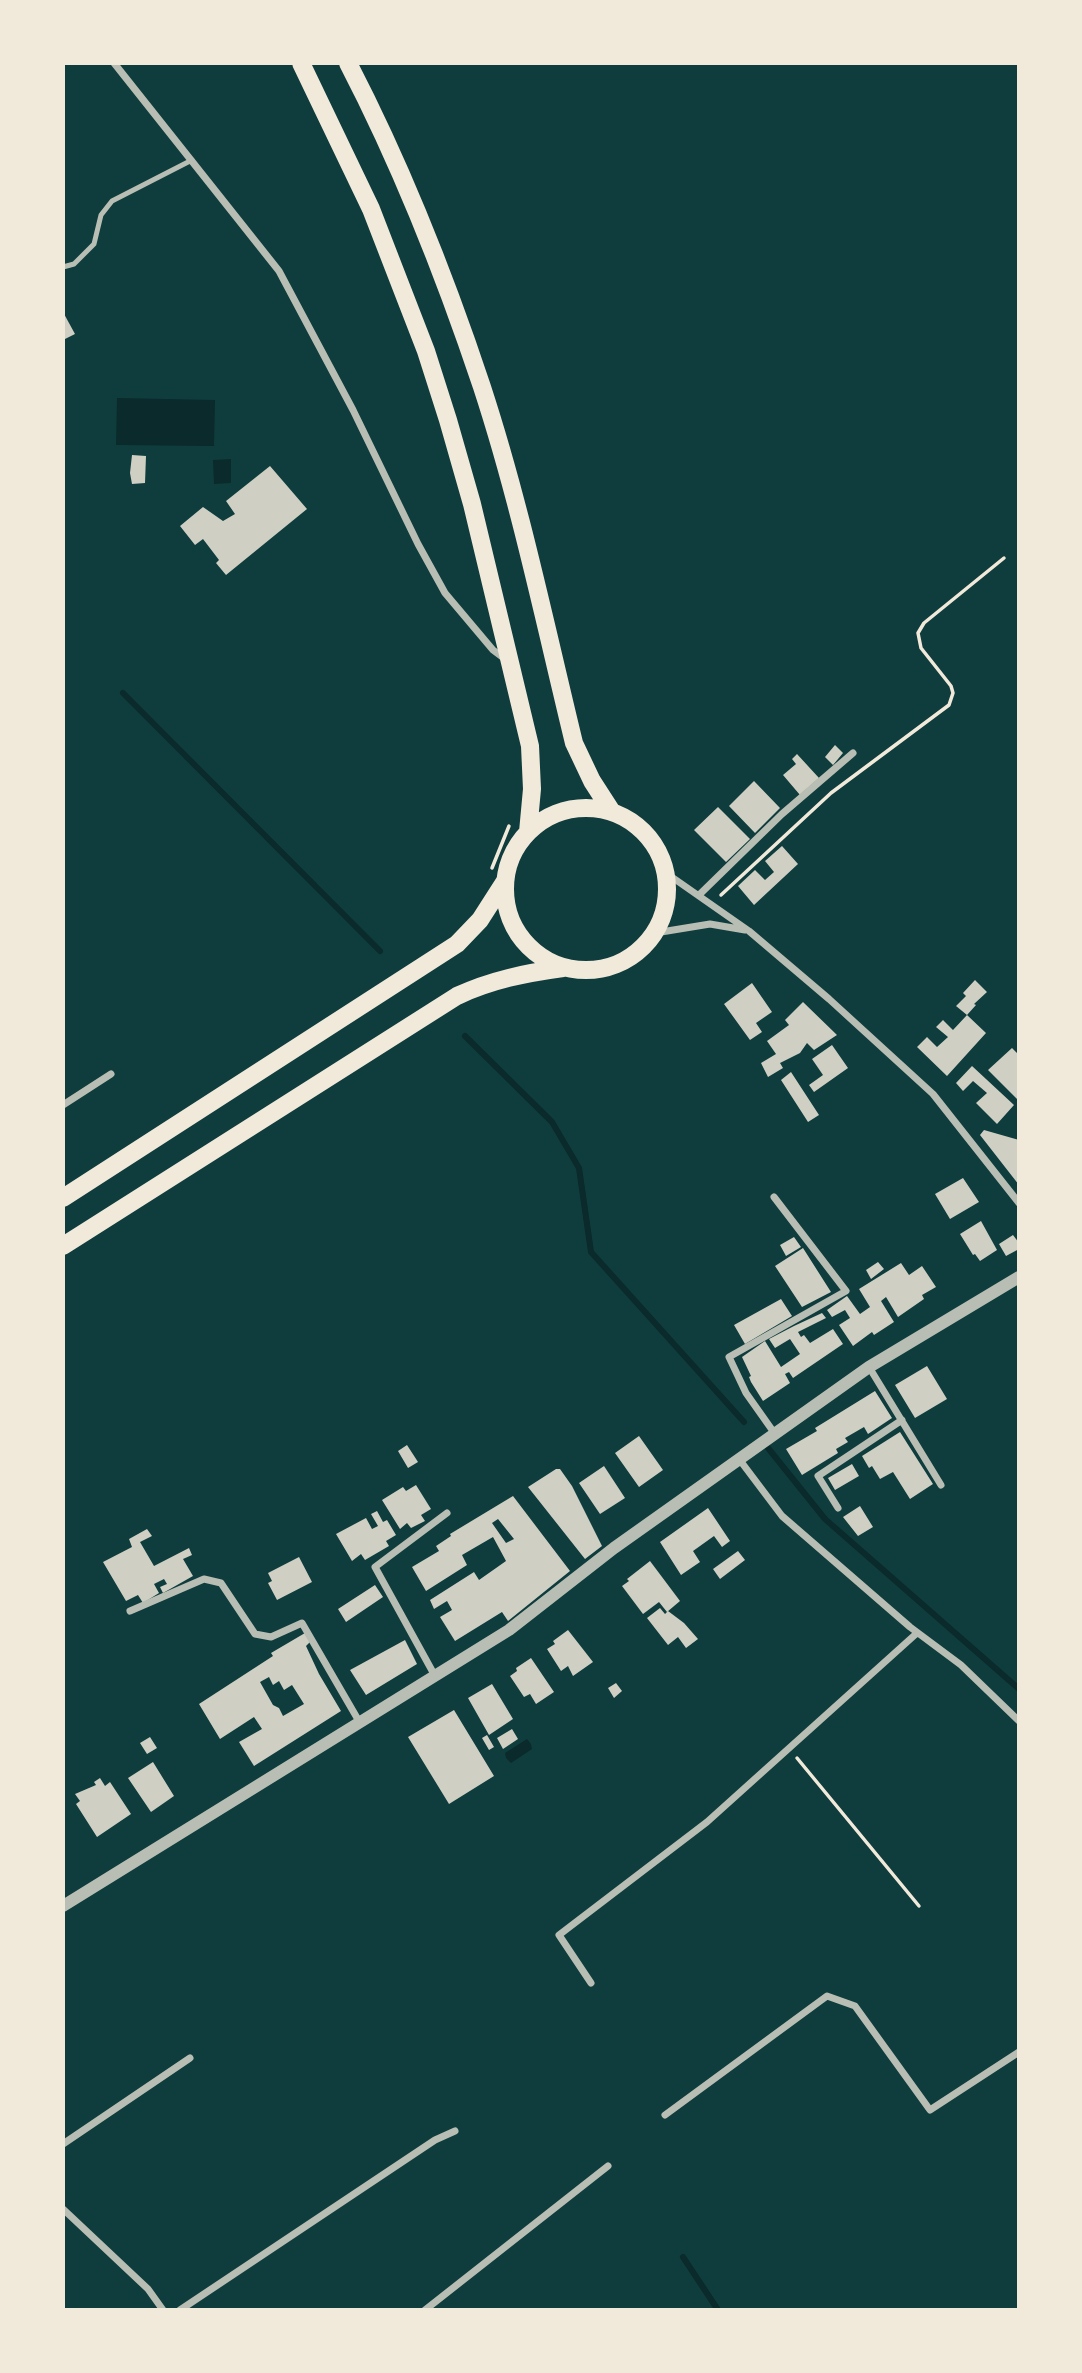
<!DOCTYPE html>
<style>
body{margin:0}
#map{position:relative;width:1082px;height:2373px;overflow:hidden;background:#0f3d3e;font-family:"Source Sans 3",sans-serif}
canvas{display:block}
.frame{position:absolute;inset:0;border:65px solid #f1e9da;pointer-events:none}
</style>
<div id="map">
<canvas width="1082" height="2373"></canvas>
<div class="frame"></div>
</div>
<script>
const ctx = document.querySelector('canvas').getContext('2d');
ctx.lineJoin = 'round';
function fill(path, color) { ctx.fillStyle = color; ctx.fill(path, 'evenodd'); }
function trace(path, color, width, dash) { ctx.strokeStyle = color; ctx.lineWidth = width; ctx.lineCap = dash ? 'butt' : 'round'; ctx.setLineDash(dash || []); ctx.stroke(path); }
fill(new Path2D(`
 M117,398L215,400L214,446L116,445Z
 M231,459V483L214,484L213,460Z
 M527,1739L531,1744L532,1749L511,1763L506,1758L505,1753Z`), '#0a2a2b');
trace(new Path2D(`
 M123,693L380,951
 M465,1036L552,1122L579,1168L591,1252L744,1422
 M768,1448L825,1519L1019,1689
 M683,2257L718,2310`), '#0a2a2b', 6);
fill(new Path2D(`
 M63,312L75,334L63,340Z
 M132,455L146,456L145,483L132,484L130,473Z
 M270,466L307,509L226,575L216,563L219,560L203,539L195,545L180,526L203,507L223,521L235,514L226,501Z
 M835,745L843,753L833,765L825,757Z
 M797,754L819,778L800,795L783,775L796,764L792,759Z
 M754,781L780,808L755,833L729,806Z
 M718,807L750,839L726,862L694,830Z
 M782,846L798,864L754,905L738,886L755,870L765,880L774,872L765,861Z
 M975,980L987,992L974,1004L976,1005L967,1015L956,1006L966,996L963,993Z
 M752,983L772,1012L756,1023L762,1032L750,1040L724,1004Z
 M803,1002L837,1035L814,1050L807,1043L800,1053L780,1063L783,1068L768,1077L761,1063L776,1054L767,1041L789,1025L785,1020Z
 M967,1015L986,1033L947,1076L917,1047L927,1037L937,1047L948,1037L936,1027L943,1020L953,1030Z
 M832,1045L848,1068L814,1092L809,1085L823,1075L812,1059Z
 M1012,1048L1019,1055V1101L988,1070Z
 M972,1066L1014,1105L997,1124L976,1103L987,1093L973,1081L963,1091L956,1083Z
 M791,1072L819,1115L808,1122L781,1080Z
 M984,1130L1019,1140V1185L980,1135Z
 M963,1178L979,1202L950,1219L935,1194Z
 M981,1221L997,1250L980,1261L975,1254L973,1255L960,1234Z
 M1013,1235L1019,1243V1249L1006,1256L999,1244Z
 M794,1237L801,1247L786,1256L780,1245Z
 M803,1248L831,1292L802,1307L775,1266Z
 M878,1262L884,1269L871,1279L866,1270Z
 M901,1263L909,1275L922,1266L936,1287L922,1295L924,1299L898,1317L886,1297L881,1301L894,1322L874,1335L872,1332L853,1346L839,1325L850,1318L845,1310L832,1317L827,1310L847,1296L860,1314L870,1307L859,1289Z
 M781,1299L792,1316L745,1344L734,1325Z
 M822,1313L826,1318L798,1332L801,1337L804,1335L810,1343L833,1329L843,1344L793,1378L789,1372L785,1374L790,1383L763,1401L751,1382L749,1377L751,1376L742,1357L765,1341L781,1367L800,1354L790,1339L775,1348L769,1339L794,1326Z
 M927,1366L947,1399L915,1418L895,1385Z
 M875,1391L892,1418L868,1434L864,1427L845,1438L848,1442L836,1449L838,1453L802,1475L786,1449L817,1431L815,1428Z
 M900,1432L933,1484L910,1499L893,1472L880,1479L872,1466L869,1468L862,1456Z
 M639,1436L663,1470L639,1487L615,1453Z
 M407,1445L418,1462L408,1468L398,1451Z
 M852,1464L859,1476L835,1490L828,1478Z
 M604,1466L625,1498L600,1514L579,1483Z
 M556,1469H560L572,1486L602,1546L585,1559L528,1487Z
 M416,1485L431,1509L421,1515L425,1521L411,1528L407,1523L400,1529L382,1500L403,1487L406,1491Z
 M513,1496L570,1571L508,1621L502,1612L455,1641L440,1617L452,1610L447,1601L434,1609L430,1600L474,1572L479,1580L506,1561L499,1548L493,1537L462,1555L467,1565L426,1591L412,1567L439,1551L436,1546L451,1536L450,1534ZM498,1519L514,1539L506,1543L492,1523Z
 M860,1506L873,1527L858,1536L843,1517Z
 M708,1508L730,1541L722,1547L714,1536L693,1551L700,1562L681,1575L660,1542Z
 M377,1511L383,1522L387,1520L396,1535L386,1541L389,1546L365,1560L361,1554L352,1561L336,1534L366,1518L372,1529L378,1526L371,1514Z
 M147,1529L152,1536L140,1542L154,1566L189,1548L192,1555L183,1559L193,1576L163,1593L160,1587L167,1584L164,1579L154,1584L159,1593L143,1603L138,1595L126,1601L103,1562L132,1547L129,1539Z
 M738,1551L745,1560L720,1579L713,1569Z
 M299,1557L312,1582L277,1600L268,1583L272,1581L268,1573Z
 M650,1561L680,1601L667,1612L659,1602L643,1614L622,1586L629,1581L627,1579Z
 M375,1585L383,1597L346,1622L338,1609Z
 M660,1608L665,1614L668,1611L684,1623L698,1639L686,1648L678,1637L668,1645L647,1618Z
 M568,1630L593,1662L573,1676L568,1666L561,1671L547,1649L555,1644L553,1641Z
 M305,1633L310,1642L306,1646L319,1674L341,1711L254,1766L239,1742L262,1729L254,1717L220,1739L199,1704L273,1656L271,1653ZM269,1677L273,1685L279,1681L284,1690L292,1685L304,1704L283,1716L279,1708L273,1705L260,1682Z
 M405,1640L417,1664L366,1695L350,1670Z
 M531,1658L554,1692L536,1704L530,1694L524,1697L510,1676L517,1671L516,1668Z
 M616,1683L622,1691L614,1698L608,1688Z
 M492,1684L513,1719L489,1735L468,1698Z
 M454,1710L494,1776L449,1804L408,1737Z
 M512,1729L518,1739L503,1749L497,1738Z
 M487,1735L494,1747L489,1750L482,1738Z
 M150,1737L157,1748L147,1754L140,1743Z
 M153,1762L174,1796L151,1812L128,1778Z
 M100,1778L105,1786L110,1782L131,1814L97,1837L76,1804L80,1801L75,1794L96,1785L94,1782Z`), '#cfcfc3');
trace(new Path2D(`
 M492,868L509,826
 M721,895L831,793L949,705L953,693L951,686L921,648L918,633L924,623L1004,558
 M797,1758L919,1906`), '#f1e9da', 3.5);
trace(new Path2D(`
 M63,267L74,264L94,244L101,215L112,201L192,160`), '#b8beb3', 5);
trace(new Path2D(`
 M114,63L279,271L353,410L418,544L445,593L493,650L505,659
 M666,873L749,931L829,999L933,1094L1019,1203
 M699,895L782,814L853,753
 M655,933L710,924L745,930
 M63,1105L111,1074
 M774,1197L846,1291L729,1357L746,1393L775,1434
 M869,1367L941,1485
 M739,1459L782,1516L910,1627L961,1665L1019,1721
 M838,1508L818,1476L902,1420
 M130,1611L204,1579L221,1583L255,1634L271,1637L302,1623L360,1723
 M435,1676L375,1567L447,1513
 M591,1983L559,1935L707,1822L917,1633
 M665,2115L827,1996L855,2006L930,2110L1019,2052
 M63,2144L190,2058
 M63,2209L148,2289L163,2310
 M180,2310L435,2140L455,2131
 M425,2310L608,2166`), '#b8beb3', 7);
trace(new Path2D(`
 M63,1906L509,1630L614,1548L869,1367L1019,1277`), '#b8beb3', 12);
trace(new Path2D(`
 M301,63L371,209L426,351L448,420L472,504L530,746L532,789L528,832
 M348,63C402,167 445,276 482,387C520,503 545,624 574,743L592,781L612,812
 M505 889a81 81 0 1 1 162 0a81 81 0 1 1-162 0Z
 M63,1198L457,944L480,920L505,881
 M63,1246L457,996C491,980 526,973 563,968`), '#f1e9da', 18);
</script>
